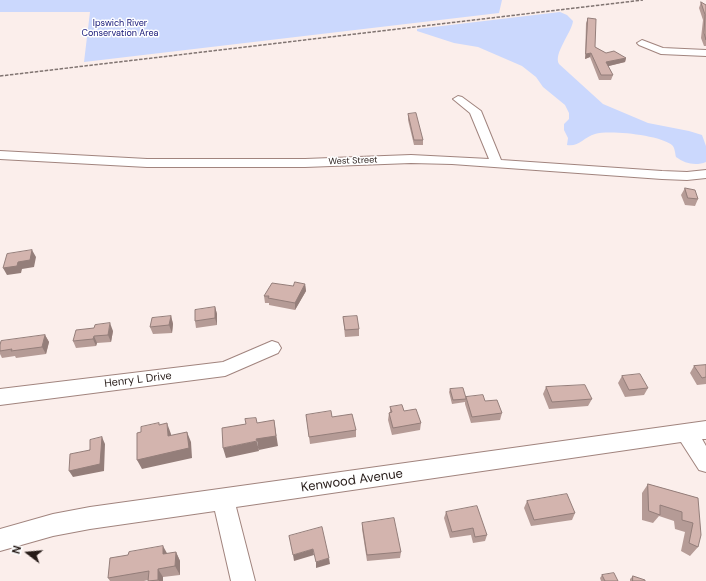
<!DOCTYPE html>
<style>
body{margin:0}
#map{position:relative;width:706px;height:581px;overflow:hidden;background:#fbeeeb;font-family:"DM Sans",sans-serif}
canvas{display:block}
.north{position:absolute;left:8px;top:533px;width:40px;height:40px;-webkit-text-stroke:3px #fff;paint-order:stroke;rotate:286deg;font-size:11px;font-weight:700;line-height:16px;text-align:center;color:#261b18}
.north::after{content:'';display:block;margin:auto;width:14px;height:18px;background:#261b18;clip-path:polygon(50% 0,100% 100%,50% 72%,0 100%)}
</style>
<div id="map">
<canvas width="706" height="581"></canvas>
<div class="north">N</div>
</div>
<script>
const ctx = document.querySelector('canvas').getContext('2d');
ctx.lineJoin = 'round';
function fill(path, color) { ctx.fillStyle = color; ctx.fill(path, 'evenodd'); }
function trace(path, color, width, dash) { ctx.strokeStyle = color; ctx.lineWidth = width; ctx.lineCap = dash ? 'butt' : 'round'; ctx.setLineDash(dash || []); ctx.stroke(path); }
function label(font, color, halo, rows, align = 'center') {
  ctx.font = font + ' "DM Sans",sans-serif'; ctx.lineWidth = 3; ctx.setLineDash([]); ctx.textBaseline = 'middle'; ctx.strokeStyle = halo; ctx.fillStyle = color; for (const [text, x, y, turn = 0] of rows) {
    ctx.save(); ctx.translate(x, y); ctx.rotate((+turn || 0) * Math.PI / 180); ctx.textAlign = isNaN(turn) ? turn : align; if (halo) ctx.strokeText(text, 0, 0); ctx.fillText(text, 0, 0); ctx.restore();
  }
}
fill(new Path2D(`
 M0,0H502L499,13L84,62L90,12H0Z
 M560,12L567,15L573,21C572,32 553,54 559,64L603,104L648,123L689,131L702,135L706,146V162C696,166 685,164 676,157C675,153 675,148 672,145C659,135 610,130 595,134C584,137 579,147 567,145L568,138L564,130V124L569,119V113L565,105L543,87L536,77L522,66L478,47L454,43L417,31V29Z`), '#cbd8fd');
const minor = new Path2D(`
 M642,40L663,48L706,50V56L661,54L639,45L637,43Z
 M458,96L462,97L481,111L501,160L662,171L687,172L706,170V178L687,180L662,179L452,164L411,163L305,167H147L0,159V151L147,159H305L411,155L489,159L470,113L453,99Z
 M272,341L278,343L281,348L278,353L225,376L0,405V389L223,362Z
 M706,421V439H702L706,446V472L699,470L681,442L236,507L255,581H231L215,511L90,529L53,536L0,551V529L53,514L90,507Z`);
trace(minor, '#a1847e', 2);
fill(minor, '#fff');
trace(new Path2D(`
 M0,76L643,0`), '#807471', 1.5, [3.5, 1.5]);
fill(new Path2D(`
 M701,2L706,5V46H704L701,38L703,20L699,8Z
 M588,18L595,47L606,53L626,58L625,62L608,66L613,75L611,80H599L590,57L585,59L586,23Z
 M408,114L423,140V145H414L408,120Z
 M685,188L698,199L695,206L685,205L681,195Z
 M305,284L306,291L295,310L269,305V303H265L264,296L293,286Z
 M215,307L217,314V325L196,328L195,321Z
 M171,316L173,324L172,333L153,334L150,327Z
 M343,317L359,329V336L345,337Z
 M113,331L111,342L97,343L96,346L76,348L73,341Z
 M45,335L49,342L46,354L16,358L15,356L2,358L0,354V345Z
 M706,365V384L697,385L690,373L694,366Z
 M622,376L648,388L644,395L625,397L618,383Z
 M546,387L592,399L588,406L549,409L543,394Z
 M450,389L466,398L485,401L502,413L500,420L471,423L465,404V402L452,404L449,392Z
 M390,407L404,411L421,423L420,430L392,435L388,420L389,413L390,412Z
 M306,415L332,417L356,430V437L310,444Z
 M648,484L698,498V547L690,556L681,551L685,532L675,529L674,521L659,516L653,523L642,520V493Z
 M527,501L575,513L572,520L531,526L524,508Z
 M446,512L487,535L485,541L473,543L471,535L450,538L444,518Z
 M362,523L401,552L400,558L367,561L362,529Z
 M176,552L180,561V575L163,577V581H148V580L144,581H110L108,578L167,554Z
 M602,575L618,581H601L600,578Z
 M633,576L645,581H630V579Z`), '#b59b96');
fill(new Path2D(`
 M591,53L590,57L585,59L586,54Z
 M626,58L625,62L605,67L606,62Z
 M32,250L36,257L34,267L22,269L21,273L7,275L3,268Z
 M305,284L306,291L295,310V303Z
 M215,307L217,314V325L215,318Z
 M171,316L173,324L172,333L169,325Z
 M110,323L113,331L111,342L108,335Z
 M45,335L49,342L46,354L42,347Z
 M94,336L97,343L96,346L93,339Z
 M274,420L278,446L259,450L256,439Z
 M167,423L171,434L172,446L168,436Z
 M187,432L191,442L192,458L142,469L137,460Z
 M102,437L105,444L104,471L73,477L69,471Z
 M257,441L259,451L226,458L223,448Z
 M163,546L168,555L163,554Z
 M313,549L314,555L294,561L293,555Z
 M176,552L180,561V575L175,566Z
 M329,558L330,564L316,568V562Z
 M158,569L163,577V581H159L158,580Z`), '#947e7a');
const building = new Path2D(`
 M701,2L706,5V40L704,33L705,15Z
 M588,18L596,19L595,47L606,53L614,51L626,58L606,62L613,75H601L591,53L586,54Z
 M416,113L423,140H414L408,114Z
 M685,188L695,190L698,199L688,198Z
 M32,250L30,260L18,262L17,266L3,268L7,254Z
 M295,282L305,284L295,303L268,298L269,296H264L272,283L293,286Z
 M215,307V318L195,321V310Z
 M171,316L169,325L150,327L152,318Z
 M357,316L359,329L345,330L343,317Z
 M110,323L108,335L94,336L93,339L73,341L76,330L94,328L95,325Z
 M45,335L42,347L11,351L12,349L0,351V345L1,341Z
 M706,365V377L702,378L694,366Z
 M640,374L648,388L629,390L622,376Z
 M585,385L592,399L552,402L546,387Z
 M463,388L466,398V399L453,400L450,389Z
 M483,395L485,401L497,400L502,413L472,417L466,397Z
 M402,405L404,411L416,409L421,423L393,428L389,413L392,412L390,407Z
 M331,411L332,417L352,414L356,430L309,437L306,415Z
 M256,418L257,423L274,420L276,436L256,439L257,441L223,448L222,428L246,424L245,419Z
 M159,423V425L167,423L168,436L187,432L189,448L137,460V433L141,432V427Z
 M102,437L100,464L69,471L70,454L90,450V440Z
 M648,484L698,498L701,535L698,547L689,543L693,523L682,520V512L660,505V515L649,511Z
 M567,494L575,513L534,520L527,501Z
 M477,506L487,535L475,537L473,528L452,532L446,512Z
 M394,518L401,552L367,555L362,523Z
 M322,527L329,558L316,562L313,549L293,555L289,536Z
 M163,546V554L176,552L175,566L158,569V580L148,581L149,571L108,578L110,558L128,555L129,552Z
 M614,573L618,581H605L602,575Z
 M633,576L645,580V581H633Z`);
fill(building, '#d3b4ae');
trace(building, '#947e7a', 1);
label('9px', '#121374', '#fff', [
 ["Ipswich River",120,24],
 ["Conservation Area",120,34]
]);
label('9px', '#261b18', '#fff', [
 ["West Street",353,161,-2]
]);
label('11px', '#261b18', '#fff', [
 ["Henry L Drive",138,380,-7]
]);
label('13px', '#261b18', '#fff', [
 ["Kenwood Avenue",352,481,-8]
]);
</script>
